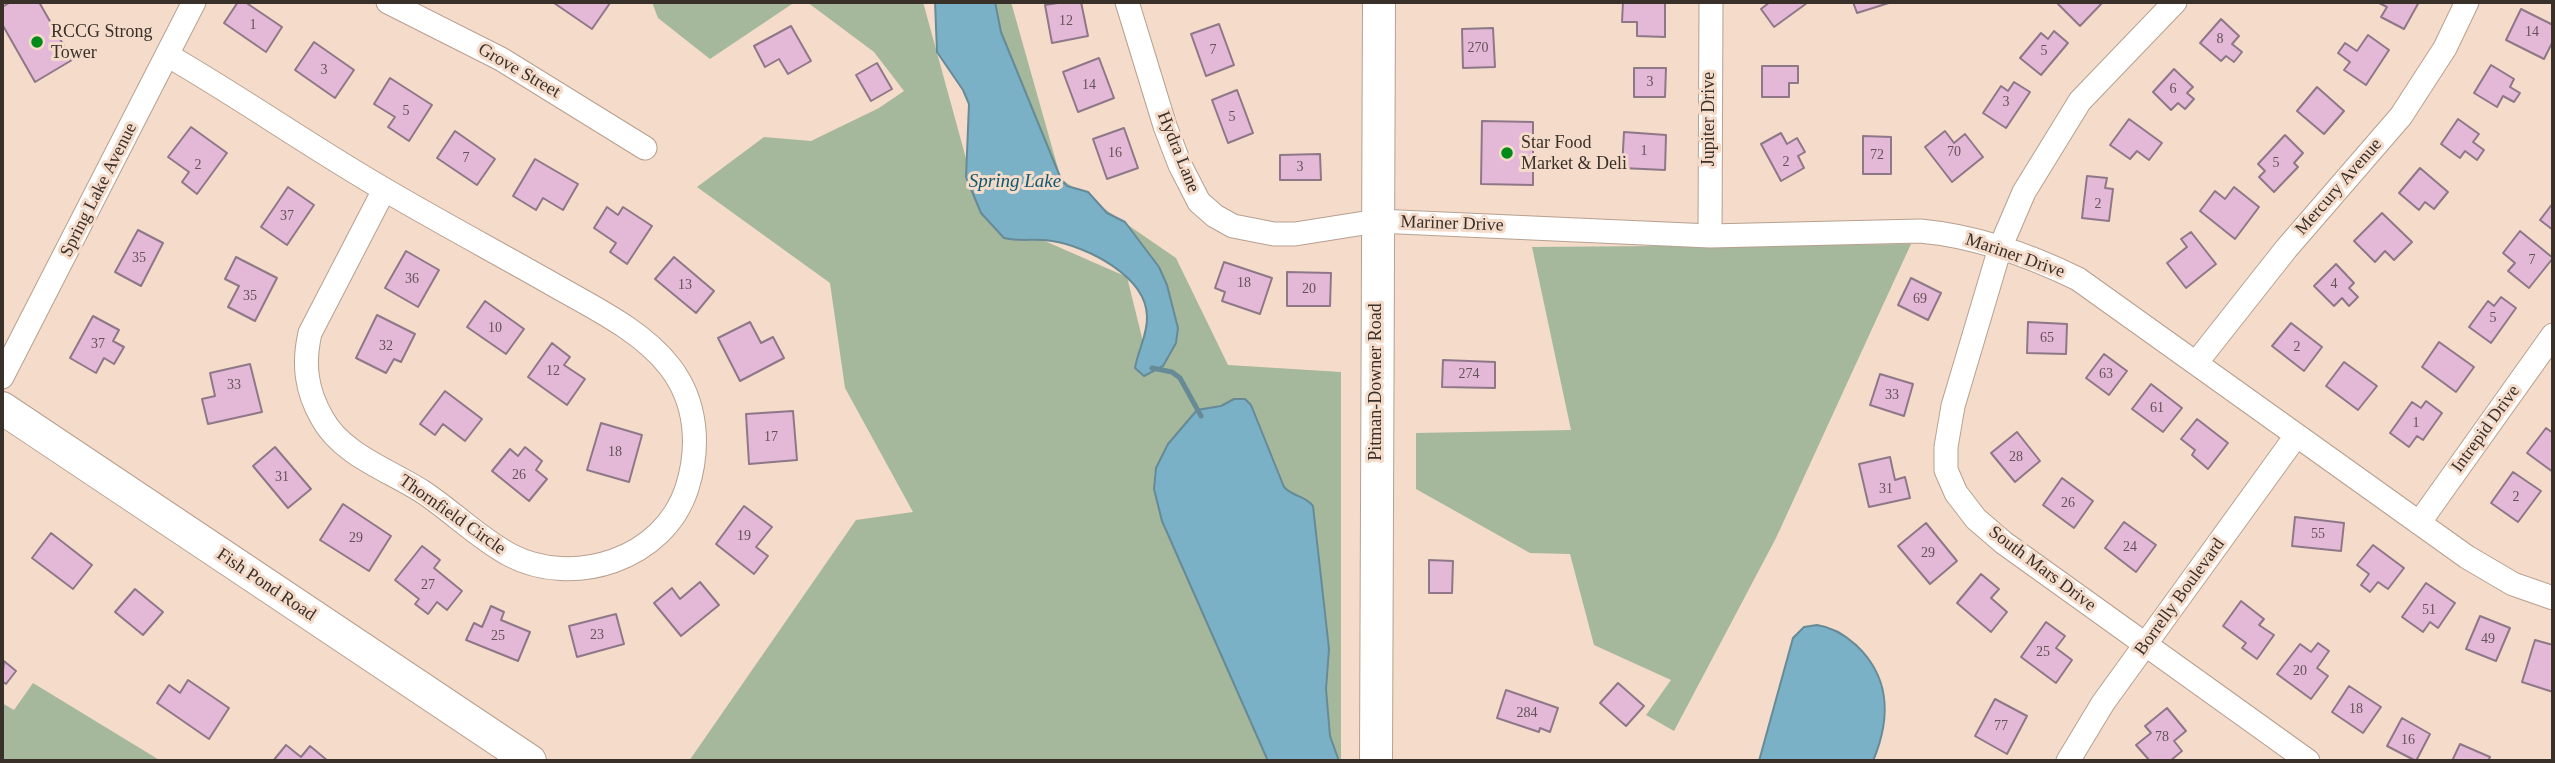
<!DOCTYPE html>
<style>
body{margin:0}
#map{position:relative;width:2555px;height:763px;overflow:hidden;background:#f4dbca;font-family:"Times New Roman",serif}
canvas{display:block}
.frame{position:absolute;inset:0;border:4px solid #3a302a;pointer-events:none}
</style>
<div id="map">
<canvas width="2555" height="763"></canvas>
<div class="frame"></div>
</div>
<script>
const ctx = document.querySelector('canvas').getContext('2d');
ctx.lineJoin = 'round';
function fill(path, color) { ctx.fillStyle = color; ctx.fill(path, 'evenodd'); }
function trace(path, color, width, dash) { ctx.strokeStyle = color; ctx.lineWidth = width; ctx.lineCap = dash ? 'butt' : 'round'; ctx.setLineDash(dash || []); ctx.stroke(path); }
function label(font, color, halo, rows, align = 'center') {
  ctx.font = font + ' "Times New Roman",serif'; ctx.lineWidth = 6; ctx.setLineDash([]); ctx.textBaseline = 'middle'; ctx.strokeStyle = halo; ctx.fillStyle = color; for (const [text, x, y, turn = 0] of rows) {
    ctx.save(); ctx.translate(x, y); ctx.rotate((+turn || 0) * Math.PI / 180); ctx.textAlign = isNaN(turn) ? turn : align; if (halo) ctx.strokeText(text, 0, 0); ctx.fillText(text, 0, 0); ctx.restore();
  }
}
fill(new Path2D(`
 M652,2H795L710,59L658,18Z
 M807,2H923L981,213L1127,277L1151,374L1178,328L1025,170L972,2H1011L1061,179L1176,258L1228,365L1341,372V761H689L856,520L913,512L845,388L830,283L697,187L764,137L811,141L879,108L904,91L874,52Z
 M1911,244L1776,538L1674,731L1646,715L1671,680L1594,645L1570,554L1530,553L1416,489V433L1571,430L1532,247Z
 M33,683L161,761H2V703L14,710Z`), '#a5b89b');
const water = new Path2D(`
 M935,2H995L1001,32L1061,179L1067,186L1088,192L1107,213L1125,222L1159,267L1167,285L1178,328L1176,343L1163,366L1144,376L1135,368C1138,350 1148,334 1147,316C1146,276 1086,246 1052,241C1036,238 1020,242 1004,238L981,213L966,177L969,104L963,90L937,52Z
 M1234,399H1245L1251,405L1284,487C1293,497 1305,495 1313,506L1329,649L1326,689L1330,736L1339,761H1268L1162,521L1154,489L1156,468L1168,444L1197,410L1221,406Z
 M1817,625C1831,627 1845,635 1856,645C1891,678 1891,718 1873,761H1759L1793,638L1804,627Z`);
fill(water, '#7ab1c6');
trace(water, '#678a97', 2);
trace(new Path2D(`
 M1152,368L1172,372L1180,378L1201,416`), '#678a97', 5);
const building = new Path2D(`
 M11,2H39L72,60L35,82L2,24V7Z
 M238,2H245L282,27L266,52L224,23Z
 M607,2L610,3L592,29L554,3Z
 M1064,2H1081L1088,36L1052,43L1045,5Z
 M1623,2H1665V37L1637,36V22H1622Z
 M1770,2H1806L1807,3L1774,27L1761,9Z
 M1853,2H1892L1857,13Z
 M2060,2H2103L2080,26L2058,4Z
 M2377,2H2419L2404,29L2381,17L2387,7Z
 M2521,9L2553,25V41L2544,59L2506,40Z
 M2221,19L2239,36L2232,44L2242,52L2234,62L2226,56L2221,61L2200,43Z
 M1219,24L1234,65L1206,76L1191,34Z
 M791,26L811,61L788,74L779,59L765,67L754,46Z
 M1493,28L1495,67L1463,68L1462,29Z
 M2054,31L2068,43L2041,75L2020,58L2041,33L2048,39Z
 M2368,35L2389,50L2366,85L2344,70L2350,62L2338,53L2345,43L2357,51Z
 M314,42L354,70L335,98L295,70Z
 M1099,58L1114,98L1078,112L1063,72Z
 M877,63L892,89L871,101L856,75Z
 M2491,65L2514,79L2510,87L2520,93L2514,102L2503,96L2497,107L2474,93Z
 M1762,66H1798V83H1789V97H1762Z
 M1634,68H1666L1665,97H1634Z
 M2174,69L2193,87L2187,93L2194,99L2185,109L2178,103L2171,110L2153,92Z
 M390,78L432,105L409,141L388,127L395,117L374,104Z
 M2014,82L2030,92L2006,128L1983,113L2001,86L2008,91Z
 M2317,87L2344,111L2324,134L2297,111Z
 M1237,90L1253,133L1228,143L1212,100Z
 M2129,119L2162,143L2149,160L2137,151L2130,159L2110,145Z
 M2458,119L2479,134L2473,142L2484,150L2477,160L2465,151L2460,158L2441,144Z
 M1482,121L1533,122V185L1481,184Z
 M191,127L227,153L197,194L182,182L189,172L168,157Z
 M1124,128L1138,168L1107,179L1093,139Z
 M455,131L495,159L477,185L437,158Z
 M1945,131L1954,143L1965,134L1983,157L1952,182L1925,147Z
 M1624,132L1666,135L1665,170L1622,168Z
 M1781,133L1787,144L1797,138L1805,152L1798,156L1804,168L1781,181L1761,144Z
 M2285,135L2303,153L2294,163L2298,167L2274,192L2259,177L2265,171L2258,164Z
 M1863,136L1891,137V174H1863Z
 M1320,154L1321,180H1280V155Z
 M535,159L578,184L563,210L543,198L536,210L513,196Z
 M2420,168L2448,192L2434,209L2425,202L2419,210L2399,193Z
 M2087,176L2107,178L2105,188L2113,189L2109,221L2082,218Z
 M288,187L314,205L287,245L261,227Z
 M2234,187L2259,207L2235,239L2200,211L2215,191L2225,199Z
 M2553,203V230L2540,220Z
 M607,207L618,215L623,207L652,226L627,264L610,252L616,243L594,228Z
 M2382,213L2412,242L2394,260L2385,251L2375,262L2354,241Z
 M138,230L163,243L141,286L115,272Z
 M2520,231L2553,258L2529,288L2508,271L2515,263L2503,253Z
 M2191,232L2216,264L2186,288L2167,263L2187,247L2181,239Z
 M406,251L439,270L418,307L385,288Z
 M236,257L277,278L255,321L228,307L239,286L225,279Z
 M674,257L714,291L696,313L655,279Z
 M1224,262L1272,278L1260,314L1222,301L1225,292L1215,288Z
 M2336,264L2354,283L2349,288L2358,297L2349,306L2342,298L2334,306L2314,286Z
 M1287,272L1331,273L1330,306H1287Z
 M1911,278L1941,293L1928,320L1898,305Z
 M2501,297L2516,308L2491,343L2469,327L2488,301L2494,306Z
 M485,301L524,329L506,354L467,327Z
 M377,315L415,334L401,362L394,359L386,373L356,358Z
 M93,316L119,330L113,341L124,347L114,364L104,358L96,373L70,358Z
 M750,322L761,343L773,337L784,358L740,381L718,338Z
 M2028,322L2067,324L2066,354L2027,353Z
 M2291,323L2322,347L2304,371L2272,346Z
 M2439,342L2474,367L2456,392L2422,367Z
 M552,343L570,357L564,365L585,379L567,405L528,377Z
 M2104,354L2127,371L2109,395L2086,378Z
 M1443,360L1495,362V388L1442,387Z
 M2344,362L2377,386L2358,410L2326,386Z
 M250,364L262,412L208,424L202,399L215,396L210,373Z
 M1880,374L1913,384L1904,416L1870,405Z
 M2151,384L2182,408L2163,432L2132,409Z
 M445,391L482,419L465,441L443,424L435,435L420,424Z
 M2426,401L2442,413L2423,440L2417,436L2409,447L2390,433L2412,402L2421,408Z
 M793,411L797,460L749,464L746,414Z
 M2197,419L2228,443L2208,469L2192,455L2195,450L2181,439Z
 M601,423L642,435L629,482L587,470Z
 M2546,428L2553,433V472L2527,453Z
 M2017,432L2040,461L2015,482L1991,453Z
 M275,447L311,489L288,508L253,466Z
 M525,447L542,461L536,470L547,479L529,501L492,471L510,449L518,456Z
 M1890,457L1895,480L1905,477L1910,498L1869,507L1859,464Z
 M2513,472L2541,491L2518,522L2491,503Z
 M2062,478L2093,501L2074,528L2043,505Z
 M343,504L391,536L369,571L320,540Z
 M744,506L772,527L756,547L768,556L754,574L716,544Z
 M2295,517L2344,523L2341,551L2292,546Z
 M2124,522L2156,545L2136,572L2105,548Z
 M1926,523L1957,561L1930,584L1898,546Z
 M51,533L92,565L73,589L32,558Z
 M2373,545L2404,568L2388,589L2378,582L2370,592L2361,585L2369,574L2357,565Z
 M422,546L440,560L434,568L462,591L447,610L437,602L428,614L415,604L419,599L395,580Z
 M1429,560L1453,561L1452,593H1429Z
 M1981,574L1999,589L1991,598L2007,612L1991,632L1957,603Z
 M700,582L719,605L681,636L654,603L672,588L680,599Z
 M2426,583L2455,603L2438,628L2430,622L2423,632L2402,617Z
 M135,589L163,612L143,635L115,612Z
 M2241,601L2264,619L2259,625L2274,635L2257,659L2242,648L2246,643L2223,626Z
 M491,606L504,612L501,620L530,632L518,661L466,640L474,623L482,627Z
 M616,614L624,644L577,657L569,626Z
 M2480,616L2510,628L2496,661L2466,649Z
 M2046,622L2065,636L2056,648L2072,660L2056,683L2021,657Z
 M2535,640L2553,645V692L2522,682Z
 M2318,643L2329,651L2317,668L2328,676L2311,699L2277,674L2300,644L2311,652Z
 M4,661L16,671L6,684L2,681Z
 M188,680L229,708L209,739L157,703L169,685L180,693Z
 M1618,683L1644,706L1626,726L1600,703Z
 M2349,686L2381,707L2363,733L2332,712Z
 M1506,690L1558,708L1550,732L1540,728L1539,732L1497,718Z
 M1995,699L2027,716L2007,754L1975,736Z
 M2167,708L2186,731L2174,741L2182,751L2170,761H2150L2136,745L2151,733L2145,726Z
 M2402,718L2430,734L2416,761L2387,746Z
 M2460,744L2490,757L2488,761H2452Z
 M286,745L301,757L310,746L328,761H273Z`);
fill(building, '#e4b9d8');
trace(building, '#8e7888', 2);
const street = new Path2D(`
 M388,2L501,59L645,148
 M1127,2L1165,126L1180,165L1199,202L1215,216L1233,226L1274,234H1295L1377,221L1710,236L1920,231C1975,236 2029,255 2078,279L2467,557L2513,584L2553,598
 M2175,2L2080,101L2024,192L2000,248L1953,406L1946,447V470L1956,493L1976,519L2004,543L2308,761
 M167,55C242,98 312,148 387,191C440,222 494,251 547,281C588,305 641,329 670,367C697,402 700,447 687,488C664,560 573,588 510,555C478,538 452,511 423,492C389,470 342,455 322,418C306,390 303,364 310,333L384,190
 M1710,236L1711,2
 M2196,363L2286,249L2401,116L2445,48L2467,2
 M2,377L194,2
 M2419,523L2553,335
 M2068,761L2103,703L2296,436`);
const secondary = new Path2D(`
 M2,408L530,761
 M1376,761L1379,2`);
trace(street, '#b7a090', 25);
trace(secondary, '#b7a090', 34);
trace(street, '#fff', 23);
trace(secondary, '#fff', 32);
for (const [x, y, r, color] of [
 [37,42,7,"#008b19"],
 [1507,153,7,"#008b19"]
]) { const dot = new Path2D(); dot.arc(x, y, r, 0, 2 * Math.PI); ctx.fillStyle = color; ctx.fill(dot); trace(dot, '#f4dbca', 2.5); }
label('14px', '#645256', null, [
 ["12",1066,21],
 ["1",253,25],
 ["14",2532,32],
 ["8",2220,39],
 ["270",1478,48],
 ["7",1213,50],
 ["5",2044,51],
 ["3",324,70],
 ["3",1650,82],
 ["14",1089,85],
 ["6",2173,89],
 ["3",2006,102],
 ["5",406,111],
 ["5",1232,117],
 ["1",1644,151],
 ["70",1954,152],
 ["16",1115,153],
 ["72",1877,155],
 ["7",466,158],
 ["2",1786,162],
 ["5",2276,163],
 ["2",198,165],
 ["3",1300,167],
 ["2",2098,204],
 ["37",287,216],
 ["35",139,258],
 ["7",2532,260],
 ["36",412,279],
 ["18",1244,283],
 ["4",2334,284],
 ["13",685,285],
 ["20",1309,289],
 ["35",250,296],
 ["69",1920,299],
 ["5",2493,318],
 ["10",495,328],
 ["65",2047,338],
 ["37",98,344],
 ["32",386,346],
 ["2",2297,347],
 ["12",553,371],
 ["274",1469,374],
 ["63",2106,374],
 ["33",234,385],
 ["33",1892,395],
 ["61",2157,408],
 ["1",2416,423],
 ["17",771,437],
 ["18",615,452],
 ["28",2016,457],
 ["26",519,475],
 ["31",282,477],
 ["31",1886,489],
 ["2",2516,497],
 ["26",2068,503],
 ["55",2318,534],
 ["19",744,536],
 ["29",356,538],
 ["24",2130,547],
 ["29",1928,553],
 ["27",428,585],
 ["51",2429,610],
 ["23",597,635],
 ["25",498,636],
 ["49",2488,639],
 ["25",2043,652],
 ["20",2300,671],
 ["18",2356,709],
 ["284",1527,713],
 ["77",2001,726],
 ["78",2162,737],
 ["16",2408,740]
]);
label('18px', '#3a302a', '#f4dbca', [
 ["RCCG Strong",51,32],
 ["Tower",51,53],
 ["Star Food",1521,143],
 ["Market & Deli",1521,164]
], 'left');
label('18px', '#3a302a', '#f4dbca', [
 ["Grove Street",519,71,30],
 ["Jupiter Drive",1709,119,-90],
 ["Hydra Lane",1178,152,68],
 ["Mercury Avenue",2339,187,-49],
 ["Spring Lake Avenue",99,190,-63],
 ["Mariner Drive",1452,224,2],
 ["Mariner Drive",2015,256,19],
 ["Pitman-Downer Road",1376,382,-90],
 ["Intrepid Drive",2486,429,-54],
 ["Thornfield Circle",452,515,35],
 ["South Mars Drive",2042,569,37],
 ["Fish Pond Road",266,585,34],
 ["Borrelly Boulevard",2180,597,-54]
]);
label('italic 19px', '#10596f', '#f4dbca', [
 ["Spring Lake",1015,182]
]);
</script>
